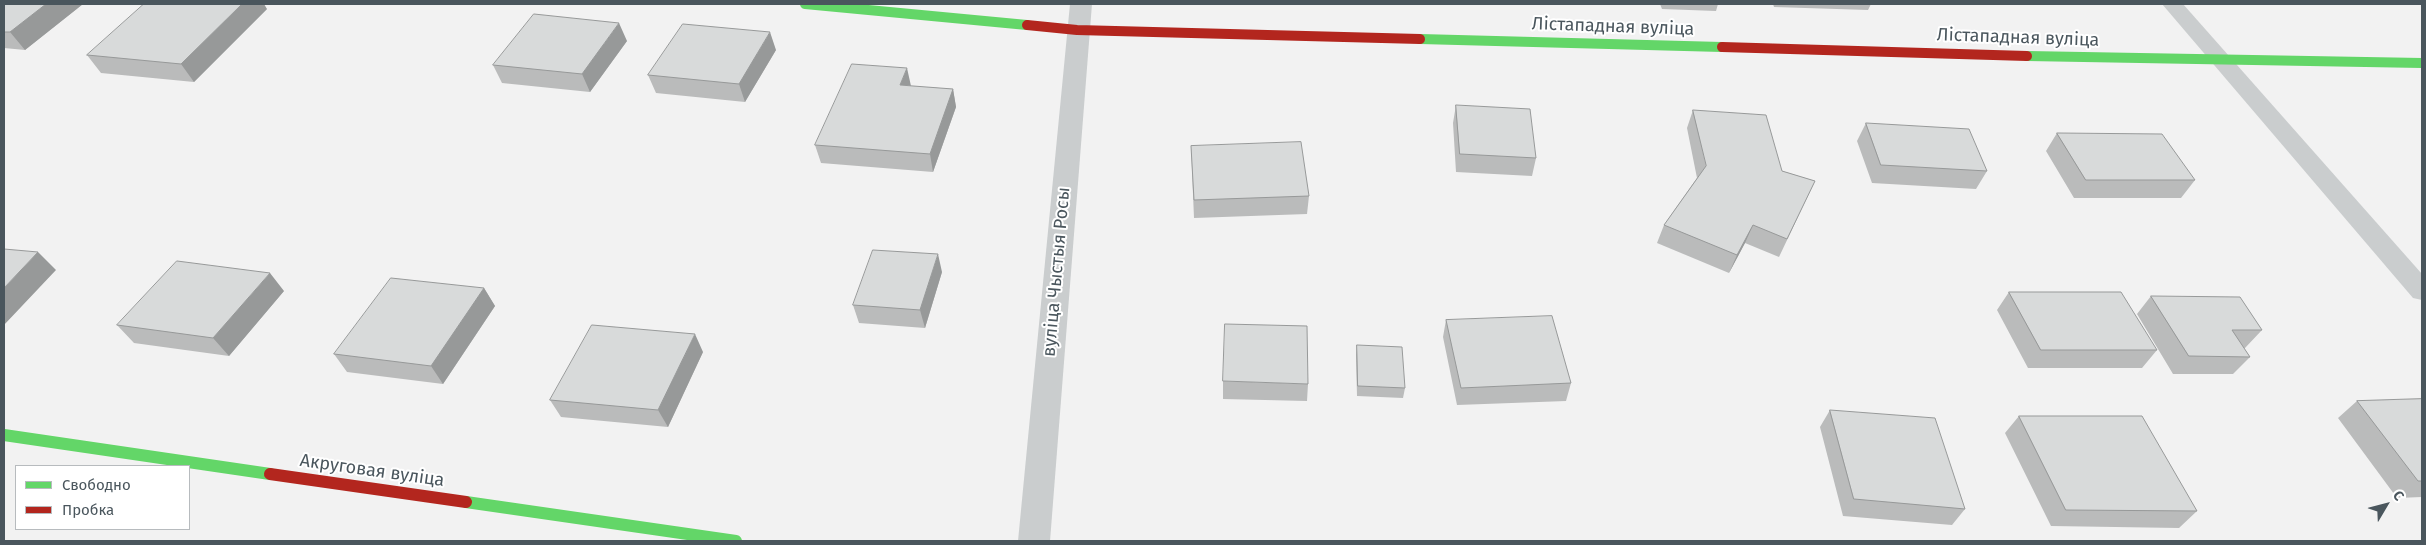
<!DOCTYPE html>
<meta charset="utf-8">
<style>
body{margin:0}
#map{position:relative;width:2426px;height:545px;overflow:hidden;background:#f2f2f2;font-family:"Fira Sans",sans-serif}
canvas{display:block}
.frame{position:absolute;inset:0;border:5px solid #4a565d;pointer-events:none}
.legend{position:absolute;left:15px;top:465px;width:175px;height:65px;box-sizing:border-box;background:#fff;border:1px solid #b7bbbe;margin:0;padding:6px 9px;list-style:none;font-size:15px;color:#4a565d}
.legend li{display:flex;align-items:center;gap:10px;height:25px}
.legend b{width:25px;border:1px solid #b7bbbe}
.north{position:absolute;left:2361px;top:480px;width:50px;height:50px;-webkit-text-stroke:4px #fff;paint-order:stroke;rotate:53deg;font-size:14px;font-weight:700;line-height:20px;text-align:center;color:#4a565d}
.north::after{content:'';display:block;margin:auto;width:18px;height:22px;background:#4a565d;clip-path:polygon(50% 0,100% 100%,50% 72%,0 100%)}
</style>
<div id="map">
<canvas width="2426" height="545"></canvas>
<div class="frame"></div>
<ul class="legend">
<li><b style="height:6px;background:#63d668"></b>Свободно</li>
<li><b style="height:6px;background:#b3261e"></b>Пробка</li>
</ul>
<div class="north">С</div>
</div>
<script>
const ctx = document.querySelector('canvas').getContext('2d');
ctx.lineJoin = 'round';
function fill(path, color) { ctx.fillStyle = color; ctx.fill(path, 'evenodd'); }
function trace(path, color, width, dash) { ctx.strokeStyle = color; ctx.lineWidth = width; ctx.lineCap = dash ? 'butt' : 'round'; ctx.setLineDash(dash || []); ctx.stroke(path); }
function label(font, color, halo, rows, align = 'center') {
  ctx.font = font + ' "Fira Sans",sans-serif'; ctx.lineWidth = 4; ctx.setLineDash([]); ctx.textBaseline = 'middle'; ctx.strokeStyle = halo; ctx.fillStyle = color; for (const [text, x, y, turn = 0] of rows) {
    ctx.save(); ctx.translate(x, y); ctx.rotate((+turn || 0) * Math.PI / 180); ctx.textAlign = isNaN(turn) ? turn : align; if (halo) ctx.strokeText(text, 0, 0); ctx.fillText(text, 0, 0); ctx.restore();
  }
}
fill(new Path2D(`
 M2162,4H2183L2422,274V300L2413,298Z`), '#cacdce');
fill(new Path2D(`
 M1070,4H1092L1050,541H1018Z`), '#cacdce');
trace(new Path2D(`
 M805,4L1027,25
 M1420,39L1722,47
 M2027,56L2422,63`), '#63d668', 10);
trace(new Path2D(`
 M4,435L270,474
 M466,502L736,541`), '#63d668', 12);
trace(new Path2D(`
 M1027,25L1077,30L1420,39
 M1722,47L2027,56`), '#b3261e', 10);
trace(new Path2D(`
 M270,474L466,502`), '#b3261e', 12);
fill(new Path2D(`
 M4,4H83L25,50L4,48Z
 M1660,4H1718L1716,11L1662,9Z
 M1773,4H1871L1868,10L1774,7Z
 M267,9L194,82L101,73L87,55Z
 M627,41L590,92L502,83L493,65Z
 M776,50L745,102L656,93L648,75Z
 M910,86L953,89L956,107L933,172L821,163L815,145Z
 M1456,105L1536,158L1532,176L1456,172L1453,123Z
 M1693,110L1782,171L1815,181L1779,257L1745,243L1729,273L1657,243L1664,225L1697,178L1687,128Z
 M1866,123L1987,171L1976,189L1872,183L1857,141Z
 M2057,133L2195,180L2181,198H2074L2046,151Z
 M1191,146L1309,196L1307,214L1194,218Z
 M942,272L925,328L859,323L853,305Z
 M484,288L495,306L443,384L347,372L334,354Z
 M284,291L229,356L134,343L117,325Z
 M2009,292L2157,350L2142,368H2028L1997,310Z
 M2151,296L2262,330L2245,348H2244L2250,357L2233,374H2173L2137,314Z
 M1446,320L1571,383L1566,401L1457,405L1443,337Z
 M1357,345L1405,388L1403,398L1357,396L1356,355Z
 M703,352L668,427L561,417L550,400Z
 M1223,381L1308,384L1307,401L1223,399Z
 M2422,399V497L2397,498L2338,418L2357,401Z
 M1830,410L1965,509L1952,525L1843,516L1820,427Z
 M2019,416L2197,511L2179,528L2051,526L2005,433Z`), '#babbbb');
fill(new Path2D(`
 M46,4H83L25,50L10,32Z
 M242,4H264L267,9L194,82L181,64Z
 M619,23L627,41L590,92L582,74Z
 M770,32L776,50L745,102L739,84Z
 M907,68L911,86L900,85Z
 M953,89L956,107L933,172L930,154Z
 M1753,225L1745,243L1729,273L1737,255Z
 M38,252L56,270L4,325V288Z
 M938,254L942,272L925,328L920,310Z
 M270,273L284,291L229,356L213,338Z
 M484,288L495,306L443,384L431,366Z
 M695,334L703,352L668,427L658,410Z`), '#979999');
const building = new Path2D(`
 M4,4H46L10,32H4Z
 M144,4H242L181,64L87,55Z
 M534,14L619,23L582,74L493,65Z
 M683,24L770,32L739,84L648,75Z
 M852,64L907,68L900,85L953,89L930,154L815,145Z
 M1456,105L1530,109L1536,158L1460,154Z
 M1693,110L1766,115L1782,171L1815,181L1787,239L1753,225L1737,255L1664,225L1706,166Z
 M1866,123L1969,129L1987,171L1881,165Z
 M2057,133L2162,134L2195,180H2086Z
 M1301,142L1309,196L1194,200L1191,146Z
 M4,249L38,252L4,288Z
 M873,250L938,254L920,310L853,305Z
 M177,261L270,273L213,338L117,325Z
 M391,278L484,288L431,366L334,354Z
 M2009,292H2121L2157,350H2041Z
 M2151,296L2240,297L2262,330H2232L2250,357L2189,356Z
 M1552,316L1571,383L1461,388L1446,320Z
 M1225,324L1307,326L1308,384L1223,381Z
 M592,325L695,334L658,410L550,400Z
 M1357,345L1402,347L1405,388L1358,386Z
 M2422,399V481H2418L2357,401Z
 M1830,410L1935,418L1965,509L1854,499Z
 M2019,416H2142L2197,511L2066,510Z`);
fill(building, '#d8dada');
trace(building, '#979999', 1);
label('18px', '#4a565d', '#fff', [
 ["Лістападная вуліца",1613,27,2],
 ["Лістападная вуліца",2018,38,2],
 ["вуліца Чыстыя Росы",1057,272,-85],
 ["Акруговая вуліца",372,471,8]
]);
</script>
